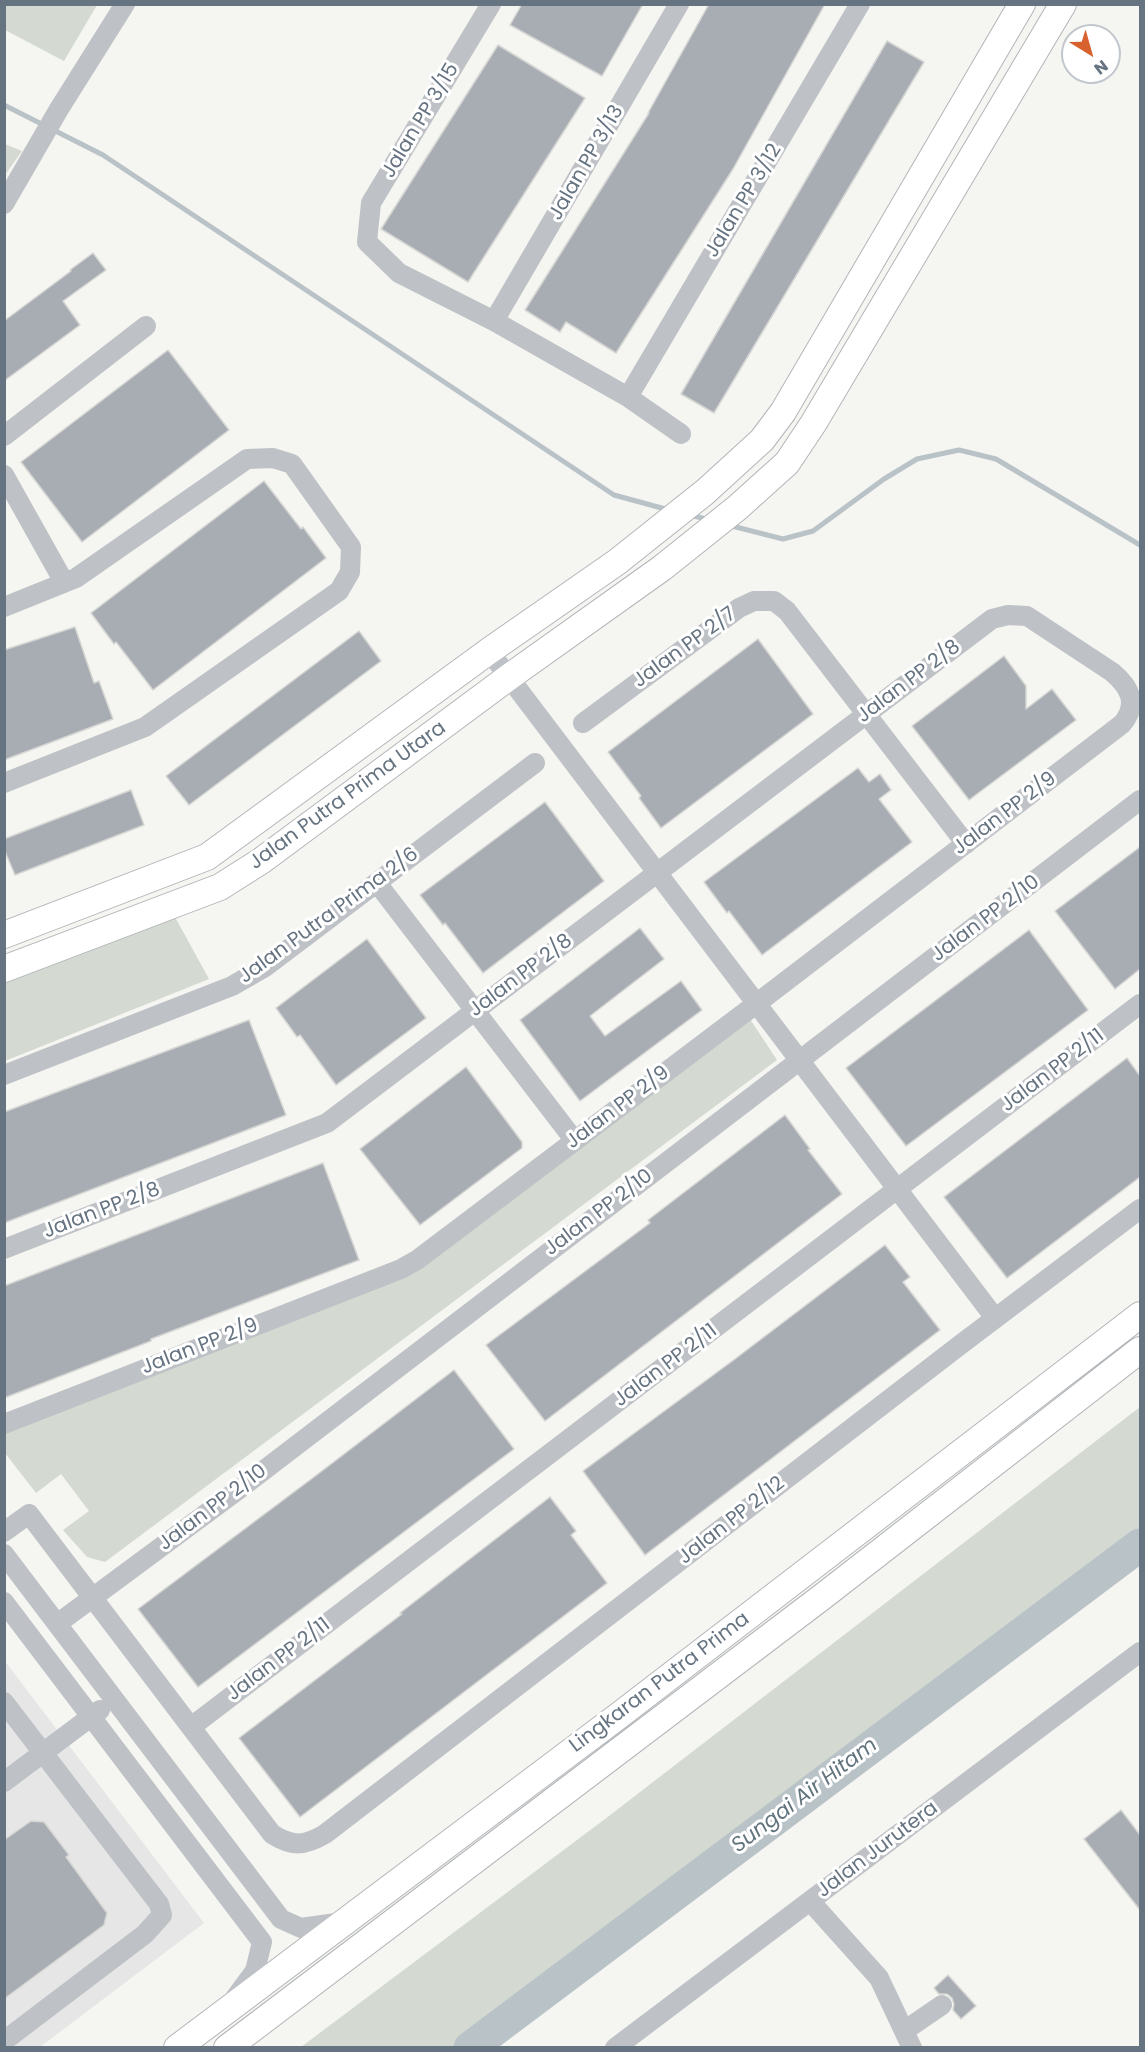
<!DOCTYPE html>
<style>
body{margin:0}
#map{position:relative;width:1145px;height:2052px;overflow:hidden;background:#f5f5f1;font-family:Poppins,sans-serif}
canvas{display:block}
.frame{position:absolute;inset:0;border:6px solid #667381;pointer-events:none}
.north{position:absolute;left:1061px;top:24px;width:60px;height:60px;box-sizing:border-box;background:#fff;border:2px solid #c2c7cd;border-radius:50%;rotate:143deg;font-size:16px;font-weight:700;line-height:24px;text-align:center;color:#667381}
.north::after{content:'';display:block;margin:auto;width:21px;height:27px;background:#d7622f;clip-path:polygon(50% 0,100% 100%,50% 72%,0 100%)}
</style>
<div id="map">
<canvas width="1145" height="2052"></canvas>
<div class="frame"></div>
<div class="north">N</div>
</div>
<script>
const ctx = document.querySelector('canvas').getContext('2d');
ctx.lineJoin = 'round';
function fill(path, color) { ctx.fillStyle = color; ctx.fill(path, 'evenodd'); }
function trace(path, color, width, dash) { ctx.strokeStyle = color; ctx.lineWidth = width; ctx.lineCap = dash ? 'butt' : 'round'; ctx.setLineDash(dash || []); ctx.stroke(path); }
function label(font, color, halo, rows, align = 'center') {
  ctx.font = font + ' Poppins,sans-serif'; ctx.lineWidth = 6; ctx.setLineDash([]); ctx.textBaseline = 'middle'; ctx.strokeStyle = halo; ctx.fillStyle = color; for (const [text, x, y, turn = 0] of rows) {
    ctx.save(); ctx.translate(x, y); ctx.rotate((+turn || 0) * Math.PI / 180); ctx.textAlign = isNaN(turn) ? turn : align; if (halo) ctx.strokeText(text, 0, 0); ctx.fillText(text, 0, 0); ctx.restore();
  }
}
fill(new Path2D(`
 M4,1660L204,1923L40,2047H5Z`), '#e5e6e5');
fill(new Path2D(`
 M4,5L5,4L97,5L64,61L5,30Z
 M5,144L22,151L5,175Z
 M175,917L209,979L5,1061V980Z
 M750,1019L777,1060L105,1562L87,1557L63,1530L89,1511L61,1474L36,1493L5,1453V1432L408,1274Z
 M1140,1407V1550L673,1909L489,2047H301L605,1819Z`), '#d4dad1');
trace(new Path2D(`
 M4,105L103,155L614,495L669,510
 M690,515L710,520
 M728,525L783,539L813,531L884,479L917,459L959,450L996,459L1140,545`), '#b8c2c7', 5);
trace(new Path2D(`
 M470,2048L1140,1545`), '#b8c2c7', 33);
const building = new Path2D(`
 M522,4H643L602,76L510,25Z
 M709,4H825L733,169L616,353L566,322L560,332L525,310L649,113H648Z
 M887,41L924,62L714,413L681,394Z
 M498,45L585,98L468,282L381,229Z
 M93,253L106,270L63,301L80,325L4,381V321L71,271L70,270Z
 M168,350L229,430L82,542L21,462Z
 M264,481L301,529L303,527L326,558L153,690L116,642L114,644L91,613Z
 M75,627L94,683L99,681L113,719L4,760V650Z
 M359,631L381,661L189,805L166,776Z
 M758,639L813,714L661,828L639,798L641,796L608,752Z
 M1004,656L1026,686V709L1052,689L1076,720L969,800L912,726Z
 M858,768L869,782L880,774L891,790L879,799L912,842L762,955L729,911L727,913L704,882Z
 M131,790L144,825L15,875L4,849V839Z
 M545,802L604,881L483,973L445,923L443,925L420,895Z
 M1140,847V969L1115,989L1055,911Z
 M640,928L664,959L590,1016L605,1036L681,981L702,1010L580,1101L520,1020Z
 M1029,930L1088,1010L906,1146L846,1068Z
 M367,939L426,1018L336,1085L300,1035L297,1037L276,1008Z
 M249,1020L286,1115L4,1223V1112Z
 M1127,1058L1140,1076V1177L1007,1278L944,1197Z
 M466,1067L522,1142V1148L420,1225L360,1149Z
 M785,1115L810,1149L808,1150L842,1194L545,1421L486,1345L650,1223L648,1220Z
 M323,1163L359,1260L151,1339V1341L4,1398V1286Z
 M885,1245L910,1277L903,1282L940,1330L645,1555L583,1471L735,1359Z
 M454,1370L514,1449L198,1687L138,1609L318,1474Z
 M550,1497L576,1531L571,1535L607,1583L300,1817L239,1738L402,1614L400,1613Z
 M1121,1810L1140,1835V1910L1084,1839Z
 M31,1821L44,1822L69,1855L66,1857L107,1913L104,1925L4,1999V1840Z
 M948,1975L976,2006L961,2019L953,2010L954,2004L952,1998L947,1994H939L934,1988Z`);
fill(building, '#a7adb3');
trace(building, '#d6d6d4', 1.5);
const major = new Path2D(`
 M4,935L207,857L489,651L617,562L705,492L762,440L783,412L1022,4
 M4,969L220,887L261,861L509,677L662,568L737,508L787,463L813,424L1063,4
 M177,2048L617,1717L1140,1315
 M227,2048L822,1597L1140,1350`);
trace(major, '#b2b5b9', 28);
trace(new Path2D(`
 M491,4L371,203L367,242L399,273L494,321L628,397L681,434
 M4,204L59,109L125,4
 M494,321L679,4
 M628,397L860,4
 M4,436L146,326
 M4,475L64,582
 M4,607L76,578L247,459L273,458L292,464L351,547L350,572L339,591L145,727L4,783
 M489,651L995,1318
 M583,723L739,608L754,601H774L787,611L966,844
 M377,883L575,1141
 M4,1075L232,986L265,967L535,763
 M4,1249L327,1123L992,619L1008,615L1027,616L1112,672C1130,687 1139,704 1122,724L756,1004L417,1260L401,1269L4,1424
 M4,1532L29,1514L272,1834C292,1847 305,1846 325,1834L960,1345L1140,1209
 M4,1554L281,1919L301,1928L343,1922
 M4,1602L262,1942L255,1971L235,1998
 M57,1624L242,1487L1140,800
 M4,1702L159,1904L162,1915L145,1934L4,2041
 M191,1727L1140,1004
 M4,1782L100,1710
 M810,1901L879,1978L912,2048
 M904,2031L942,2005
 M615,2048L1140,1652`), '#bec1c5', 20);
trace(major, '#fff', 26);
label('20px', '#667381', '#fff', [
 ["Jalan PP 3/15",421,121,-59],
 ["Jalan PP 3/13",587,163,-60],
 ["Jalan PP 3/12",744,201,-59],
 ["Jalan PP 2/7",685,648,-36],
 ["Jalan PP 2/8",909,682,-37],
 ["Jalan Putra Prima Utara",348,796,-36],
 ["Jalan PP 2/9",1005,814,-37],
 ["Jalan Putra Prima 2/6",329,916,-36],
 ["Jalan PP 2/10",986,919,-37],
 ["Jalan PP 2/8",521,976,-37],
 ["Jalan PP 2/11",1053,1071,-37],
 ["Jalan PP 2/9",618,1108,-37],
 ["Jalan PP 2/8",102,1211,-21],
 ["Jalan PP 2/10",599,1213,-37],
 ["Jalan PP 2/9",200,1347,-21],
 ["Jalan PP 2/11",666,1366,-37],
 ["Jalan PP 2/10",213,1508,-37],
 ["Jalan PP 2/12",732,1521,-38],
 ["Jalan PP 2/11",279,1660,-37],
 ["Lingkaran Putra Prima",660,1683,-37],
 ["Jalan Jurutera",878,1850,-37]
]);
label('italic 21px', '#62747e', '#fff', [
 ["Sungai Air Hitam",805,1796,-37]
]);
</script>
